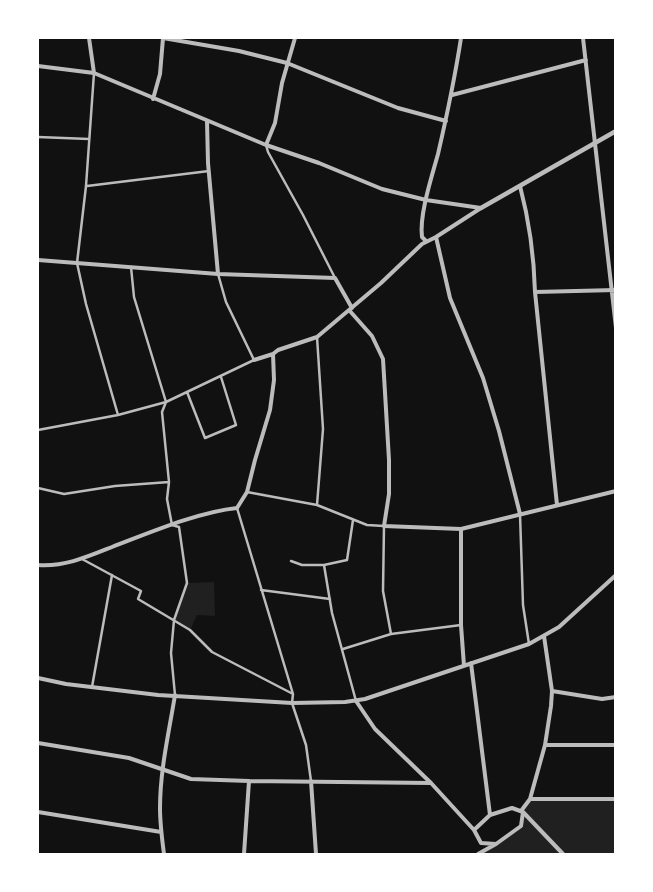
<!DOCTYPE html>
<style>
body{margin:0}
#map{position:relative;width:653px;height:892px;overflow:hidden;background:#111;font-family:Rubik,sans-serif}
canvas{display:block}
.frame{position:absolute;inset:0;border:39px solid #fff;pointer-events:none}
</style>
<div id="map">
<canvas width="653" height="892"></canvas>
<div class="frame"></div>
</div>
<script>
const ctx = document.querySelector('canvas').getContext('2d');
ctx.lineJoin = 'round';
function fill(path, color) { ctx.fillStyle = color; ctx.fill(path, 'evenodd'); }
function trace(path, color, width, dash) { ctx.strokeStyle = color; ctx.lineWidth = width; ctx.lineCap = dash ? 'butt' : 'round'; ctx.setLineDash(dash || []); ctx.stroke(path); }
fill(new Path2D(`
 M214,582L215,616L197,615L190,630L174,620L187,583Z
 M530,799H615V854H478L521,826L523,812Z`), '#202020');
trace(new Path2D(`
 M94,73L86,186L77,263L86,304L118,415
 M38,137L89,139
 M266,145L268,152L303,215L335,278
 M87,186L209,171
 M131,267L134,297L166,402
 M187,392L205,438L236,425L221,377
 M166,402L162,412L169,482L167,499L172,525L179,527L187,583L174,620L171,653L175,695
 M38,430L118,415L166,402L254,360L226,302L218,274
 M38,488L64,494L115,486L169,482
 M247,492L317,505L367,525L384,526L383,591L391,634
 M317,505L323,429L317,337
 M237,508L293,694L292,703L306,745L311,781
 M520,514L523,605L529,644
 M353,520L347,560L324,565L332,613L356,701
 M82,559L141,591L138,599L190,630L212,652L293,694
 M291,561L302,565H324
 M261,590L330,599
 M343,649L391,634L461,625
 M92,687L112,575`), '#bcbcbc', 2.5);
trace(new Path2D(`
 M89,38L94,73
 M163,38L239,51L287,63L398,108L446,121
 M583,38L616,328
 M38,66L94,73L266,145L319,163L382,189L426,200L481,208
 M452,95L586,60
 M153,99L160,74L163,38
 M207,121L208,163L218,274
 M266,145L275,123L282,83L295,38
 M520,186C529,220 534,256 535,292L557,505
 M436,237L450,298L483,378L499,431L520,514
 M426,241L422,237C419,215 432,176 438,154C447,115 455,77 461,38
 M38,260L218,274L335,278L352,308
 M535,292L616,290
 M349,310L372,336L383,359L389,460V494L384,526L461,529L616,491
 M254,360L273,354L278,350L317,337L381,283L422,244L436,237L481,208
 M461,529V625L464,666
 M38,565C64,567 87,557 112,547C149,533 198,512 237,508L247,492L255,460L270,410L274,380L273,354
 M471,663L490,815
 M38,678L66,684L158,695L292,703L345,702L365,699L529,644L559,627L616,575
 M552,691L602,699L616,697
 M356,701L375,729L431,783L474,830
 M38,743L129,758L191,779L249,781L431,783
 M545,745H616
 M311,781L316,854
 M530,799H616
 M512,808L523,812L521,826L496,844L481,843L474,830L490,815Z
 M521,811L530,799L545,745L551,706L552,691L544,636
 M38,812L161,832
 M523,812L563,854
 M164,854C162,839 160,824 160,808C160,770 169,732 175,695
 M244,854L249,781
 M478,854L496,844`), '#bcbcbc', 4);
trace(new Path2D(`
 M481,208L616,131`), '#bcbcbc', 4.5);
</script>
